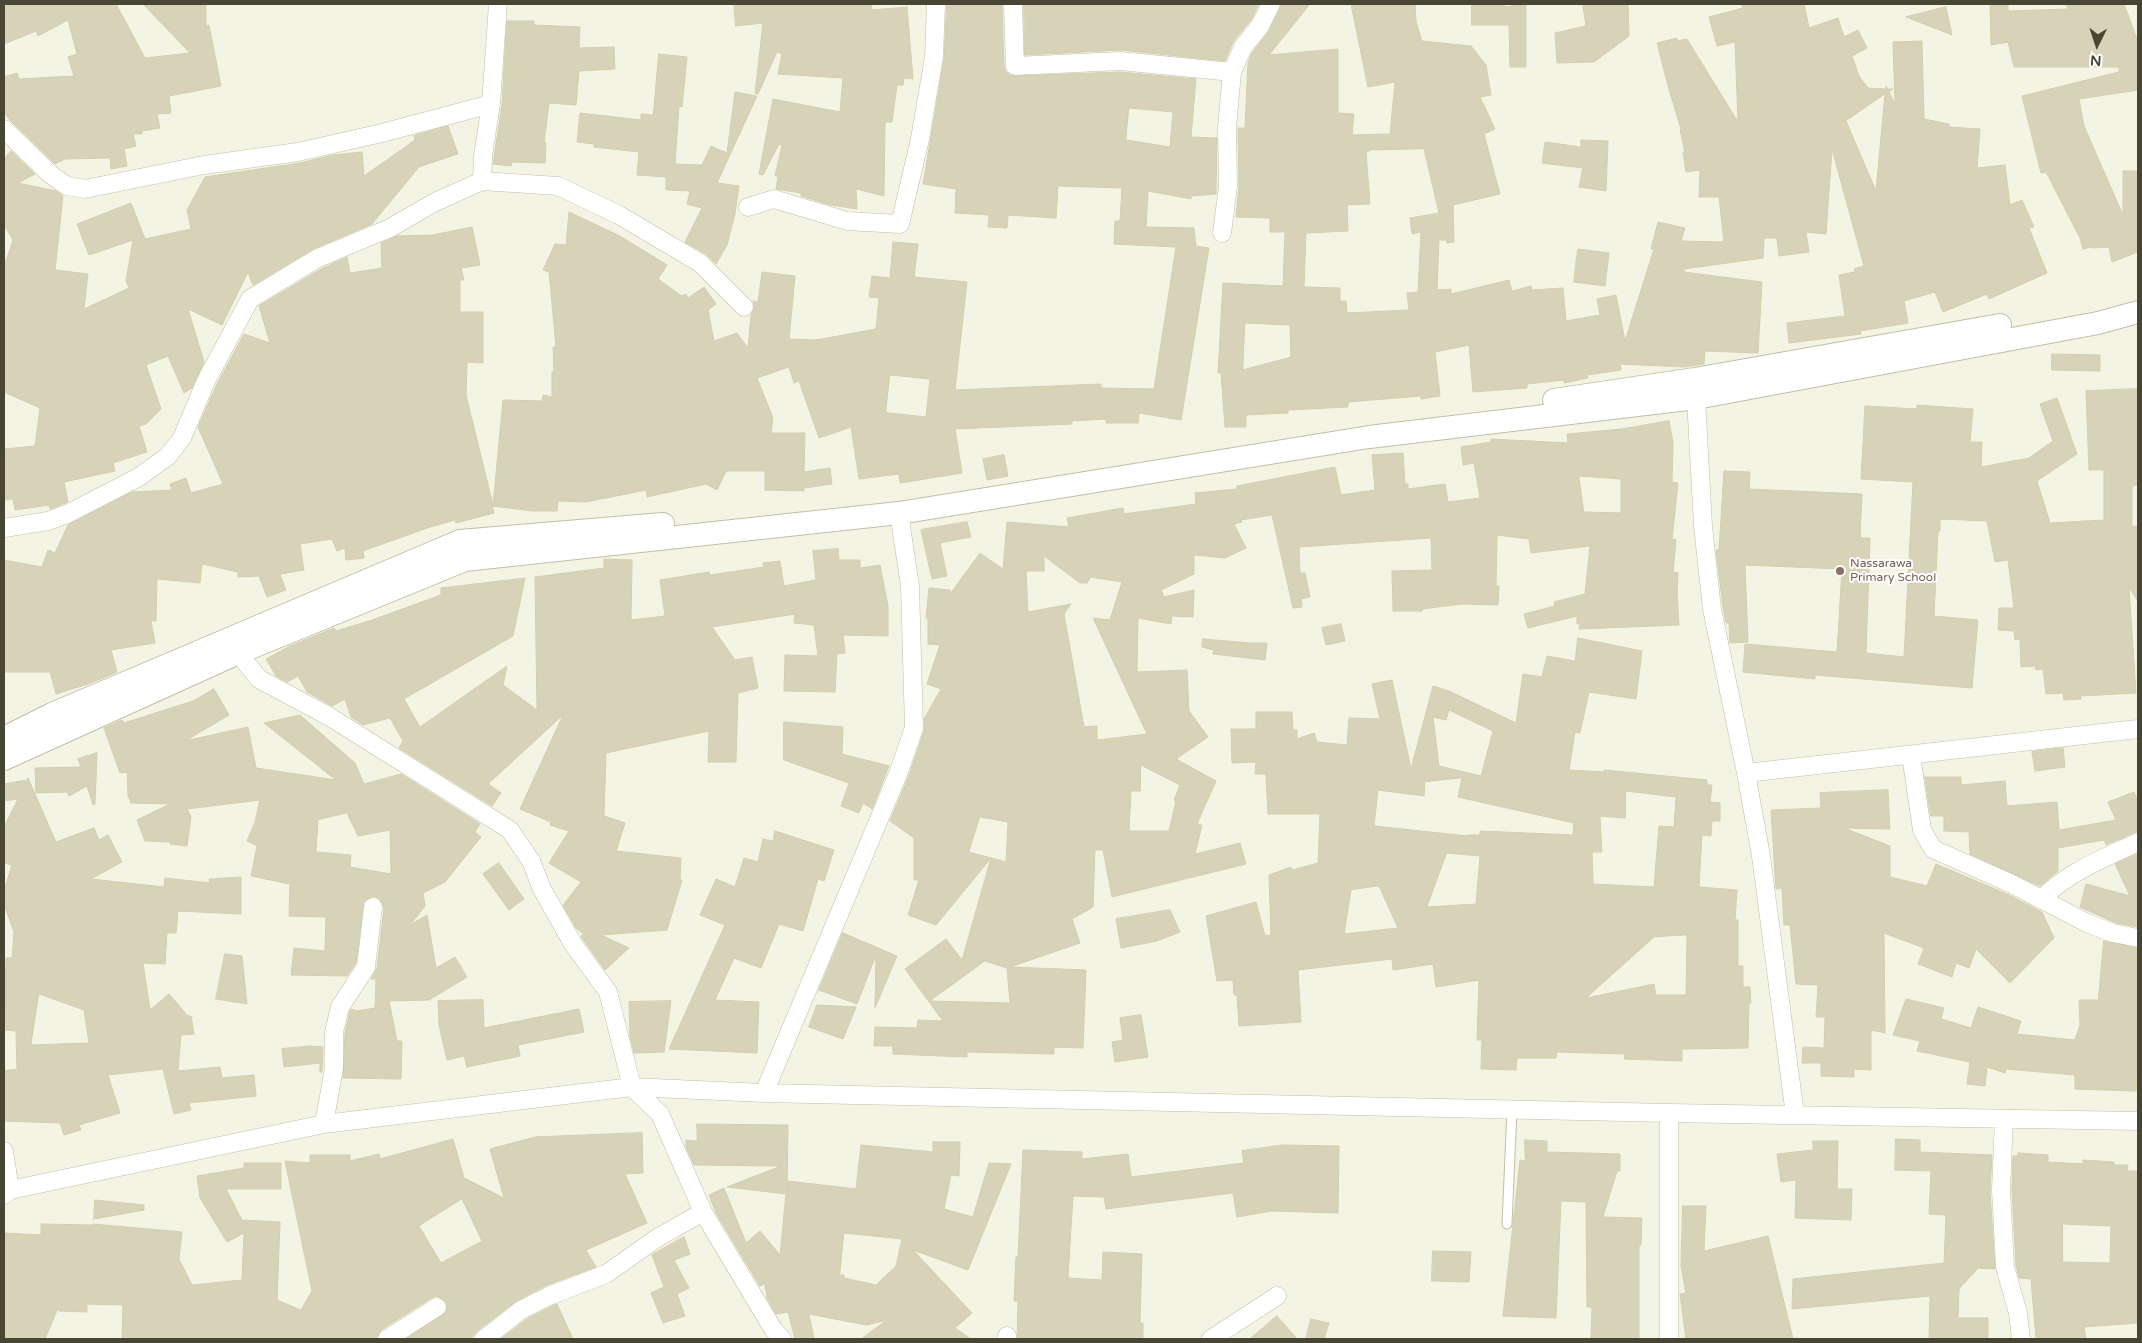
<!DOCTYPE html>
<style>
body{margin:0}
#map{position:relative;width:2142px;height:1343px;overflow:hidden;background:#f4f4e5;font-family:"Varela Round",sans-serif}
canvas{display:block}
.frame{position:absolute;inset:0;border:5px solid #474534;pointer-events:none}
.north{position:absolute;left:2072px;top:20px;width:50px;height:50px;-webkit-text-stroke:4px #fff;paint-order:stroke;rotate:184deg;font-size:14px;font-weight:700;line-height:20px;text-align:center;color:#474534}
.north::after{content:'';display:block;margin:auto;width:18px;height:22px;background:#474534;clip-path:polygon(50% 0,100% 100%,50% 72%,0 100%)}
</style>
<div id="map">
<canvas width="2142" height="1343"></canvas>
<div class="frame"></div>
<div class="north">N</div>
</div>
<script>
const ctx = document.querySelector('canvas').getContext('2d');
ctx.lineJoin = 'round';
function fill(path, color) { ctx.fillStyle = color; ctx.fill(path, 'evenodd'); }
function trace(path, color, width, dash) { ctx.strokeStyle = color; ctx.lineWidth = width; ctx.lineCap = dash ? 'butt' : 'round'; ctx.setLineDash(dash || []); ctx.stroke(path); }
function label(font, color, halo, rows, align = 'center') {
  ctx.font = font + ' "Varela Round",sans-serif'; ctx.lineWidth = 4; ctx.setLineDash([]); ctx.textBaseline = 'middle'; ctx.strokeStyle = halo; ctx.fillStyle = color; for (const [text, x, y, turn = 0] of rows) {
    ctx.save(); ctx.translate(x, y); ctx.rotate((+turn || 0) * Math.PI / 180); ctx.textAlign = isNaN(turn) ? turn : align; if (halo) ctx.strokeText(text, 0, 0); ctx.fillText(text, 0, 0); ctx.restore();
  }
}
const building = new Path2D(`
 M13,4H116L145,58L190,53L143,4H206V27L209,25L221,86L169,96L171,113L157,114L160,128L142,131V134H133L136,146L124,149L127,166L111,169L110,158L65,159L55,164L10,120L4,112V77L17,73L19,79L74,76L68,57L77,54L68,20L38,36L36,31L4,44V7Z
 M734,4H871L872,10L907,7L913,79L904,78L903,85H897L892,122H885L884,196L856,189L857,209L831,205L801,196V193L776,189L778,176H775L782,145L779,144L763,175L759,174L773,99L840,112L843,78L778,74L782,54L777,52L758,94L755,93L763,23L736,26Z
 M947,4H1002L1004,66L1006,72L1011,76L1120,72L1196,79L1191,137L1217,138L1216,194L1191,196V199L1148,191L1146,227L1194,228L1196,246L1209,248L1181,420L1139,413L1138,423H1106V419L1072,421V424L955,429L962,473L900,483L899,474L859,479L851,427L819,438L799,381L794,383L789,367L757,378L773,418L771,433H805L804,472L830,468L832,484L804,488V491L765,490V471H726L717,490L706,484L647,497L646,490L586,502L558,501L557,511H533L492,506L494,513L456,523L455,520L430,527L363,551L364,558L346,560L345,548L337,551L332,539L300,544L304,570L280,574L286,590L267,597L259,576L238,577V572L202,564L200,583L157,579L156,621H151L155,643L111,650L117,672L88,684L56,694L50,672H4V560L42,567L48,550L55,553L68,525L132,492L172,490L170,484L186,478L191,493L223,484L198,427L216,386L244,334L270,343L259,306L323,268L347,257L350,273L382,268L381,243L397,236L433,235L472,227L480,265L461,268L464,280H460V312H483V363L467,362L466,395L493,505L503,400L542,401L543,395L552,397V372H554L553,347H556L549,272L543,270L555,244L566,245L569,212L620,236L667,265L658,279L682,296L686,294L688,298L704,287L716,304L708,310L714,341L737,333L748,348L751,315L754,309L753,301L758,302L762,272L795,276L789,339L816,340L876,329L879,298L869,297L872,276L890,278L893,242L918,244L914,277L967,282L955,390L1101,384V388L1154,389L1176,247L1114,244L1115,221H1120L1122,188L1058,186L1056,218L1008,215L1007,228L988,227L989,215L955,213L956,189L923,184L944,59ZM1129,108L1173,112L1170,147L1126,140ZM890,375L930,379L926,417L888,413L886,411Z
 M1024,4H1259L1251,20L1233,42L1225,61L1121,50L1025,55Z
 M1282,4H1310L1269,55L1338,49V113L1354,114L1352,135L1390,134L1395,82L1368,87L1351,4H1415L1416,22L1422,41L1471,46L1486,65L1491,95L1480,97L1495,129L1484,134L1500,194L1453,205L1454,242L1447,243L1446,240H1439L1437,290L1451,289V294L1509,280L1512,291L1531,286L1532,290L1563,288L1566,321L1600,315L1597,299L1616,295L1625,341L1654,249H1651L1658,222L1685,228L1681,241L1724,242L1719,197H1699L1700,170L1686,172L1683,152H1685L1680,130L1681,129L1668,86L1657,43L1677,38V41L1687,39L1738,122L1735,42L1717,46L1709,17L1743,8L1741,4H1804L1809,28L1838,18L1844,37L1858,30L1867,48L1852,56L1859,76L1868,88L1886,89V86L1888,89H1893L1889,92L1895,104L1893,42L1922,41L1924,119L1949,124V127L1980,129L1977,168L2005,165L2010,205L2022,200L2034,227L2029,228L2047,273L1989,299L1987,294L1943,312L1935,292L1904,301L1908,323L1860,331L1861,334L1789,343L1787,323L1845,316L1839,275L1855,272L1854,269L1864,266L1832,149L1826,234L1806,232L1809,252L1779,256L1777,238H1764L1763,258L1684,269V272L1762,282L1758,353L1705,351L1704,364L1684,367L1620,364L1621,370L1587,375L1588,378L1564,383V380L1527,384V388L1473,392L1469,345L1435,352L1440,396L1421,399V396L1348,402V407L1288,410V413L1246,415V427H1225L1221,373H1218L1223,283L1283,286L1285,232H1270V218L1236,217L1239,186L1238,128H1245L1248,63L1252,53L1269,31ZM1885,94L1876,191L1846,121ZM1424,149L1439,213L1410,218L1412,234L1421,232L1418,292L1407,293L1409,310L1347,313L1346,301H1340V288L1304,287L1306,233L1348,231L1347,205L1370,204L1366,152L1372,150ZM1245,323L1290,325L1291,357L1243,370Z
 M1472,4H1505V7L1526,4V67H1510L1509,25H1472Z
 M1602,4H1628L1629,36L1594,62L1557,63L1555,33L1586,26L1583,6Z
 M2066,4H2124L2138,42V90L2079,99L2084,126L2123,215V171H2138V252L2112,262L2109,247L2093,248L2092,247L2083,249L2080,238L2046,172L2041,173L2022,96L2119,72V67H2014L2008,42L1991,45L1990,5H2008V11L2068,9Z
 M1946,7L1952,35L1906,17Z
 M507,21H534V25L580,27L579,48L614,47L615,69L579,71L576,105L549,103L544,143H546L545,163L512,162L511,166L493,164L502,105Z
 M659,54L687,57L682,107L679,106L675,164L702,165L711,146L727,153L735,92L757,96L717,183L739,186L735,214L727,245L716,264L706,254L685,242L702,208L687,204L690,191L666,190V177L637,175L639,152L594,147V144L577,142L580,113L641,120V114L653,115Z
 M448,126L458,154L419,167L372,224L313,249L253,285L248,272L222,325L188,309L204,362L192,388L184,393L168,356L146,365L161,409L146,424L139,426L147,452L113,463L115,471L64,482L68,502L50,509L49,505L15,510L13,499L4,500V449L35,446L40,408L4,392V262L6,261L13,240L4,225V159L11,151L35,174L18,183L56,191L63,196L55,270L88,274L84,309L129,288L126,281L133,240L89,255L77,224L131,203L145,239L191,229L187,210L205,177L300,163L333,155L362,152L364,176L415,140L414,136Z
 M1581,140L1608,141L1606,191L1579,187L1583,168L1542,163L1545,142L1581,147Z
 M1578,249L1609,253L1605,286L1574,282Z
 M2052,354L2100,355V371L2052,370Z
 M2138,389V485L2132,486V527L2138,526V602L2129,587L2136,693L2080,696L2081,699L2064,700L2063,693L2046,694L2043,669L2036,670L2035,666L2021,667L2020,639L2015,640L2014,631L1998,630L1999,608H2014L2008,560L1995,562L1987,521L1940,519V531H1938L1934,616L1978,620L1972,688L1815,675V679L1743,672L1745,644L1837,652L1842,569L1745,565L1748,642L1730,643L1729,623H1726L1723,607L1716,550H1719L1724,471L1750,472L1749,489L1862,494L1860,538H1870L1866,653L1904,657L1913,482L1861,479L1865,406L1917,409V405L1973,409L1970,442H1982L1981,467L2029,458L2053,441L2040,404L2057,398L2077,454L2037,481L2050,523L2104,520V470H2089L2086,391Z
 M1669,421L1673,443L1672,482L1678,483L1672,539L1676,540L1673,572L1678,573L1677,593L1679,625L1579,629L1580,624H1577V616L1528,628L1524,614L1555,606L1554,602L1585,594L1590,546L1531,553L1529,539L1497,535L1496,586H1499L1498,605L1462,604L1422,609V611H1393L1392,571L1432,570L1431,538L1299,547L1300,573H1305L1310,597L1301,599L1302,607L1293,608L1272,515L1241,520L1242,522L1234,524L1246,548L1225,558L1194,555V574L1161,590L1164,597L1194,590L1193,617L1172,616L1171,624L1138,618L1137,672L1187,670L1189,711L1208,737L1176,759L1216,781L1197,824L1202,825L1195,854L1240,843L1246,864L1112,897L1103,850H1095L1093,907L1072,919L1080,943L1010,967L1086,970L1083,1048L1054,1047V1054L967,1052V1057L893,1054V1046H874L875,1027L917,1028L918,1020L943,1021L905,969L946,939L962,960L991,858L936,925L908,915L919,880H914V838L890,821L908,778L924,731V719L941,689L927,684L940,645L928,644V618H926L929,588L950,590V594L980,553L1003,569L1007,522L1069,527L1067,518L1123,508L1124,514L1196,504L1195,493L1237,489V486L1335,467L1341,495L1375,490L1372,455L1403,453L1405,484H1408V489L1445,484L1448,502L1480,498L1474,463L1463,465L1461,447L1491,442V439L1568,443L1567,434L1622,429ZM1579,476L1621,479V513L1584,512ZM1044,556L1080,583H1087L1091,577L1122,582L1110,620L1093,618L1147,734L1097,740V726L1084,727L1064,614L1071,604L1028,612L1026,571H1044ZM1141,765L1180,785L1174,800L1176,801L1169,831H1129L1131,791H1140ZM980,817L1008,822L1006,862L969,852ZM985,961L1007,968L1010,1003L930,1001Z
 M1004,455L1008,476L987,480L983,459Z
 M967,522L971,537L940,543L947,576L932,579L921,530Z
 M838,549L839,560H860V568L880,565L888,606V636L843,635L845,653L837,654L835,692L784,691L785,655L818,656L814,625L794,623L795,614L712,627L735,660L752,657L758,688L738,693L736,762H708L709,731L606,753L604,816L625,823L616,851L681,858L680,880H682L667,930L601,935L629,948L605,970L582,938L581,936L584,934L576,928L563,905L581,882L549,863L569,831L550,825L551,822L520,809L563,715L488,784L501,793L492,806L399,748L403,741L390,718L363,725L351,717L345,699L332,706L307,692L298,676L287,682L276,676L266,659L290,646L334,628L336,631L372,620L441,595V588L525,578L513,636L404,699L420,727L507,666L503,685L537,710L535,577L604,568V559L632,560L631,620L665,616L660,580L709,572L710,575L764,567L763,563L780,561L784,586L816,580L813,551Z
 M1341,624L1345,641L1326,645L1322,628Z
 M1578,638L1642,651L1636,699L1589,692L1580,733L1575,732L1569,770L1604,772V770L1707,780V785H1712L1710,802L1720,803V821H1712L1711,836L1702,835L1699,887L1737,890L1735,920H1738V966H1743V987H1750L1751,1003H1749L1748,1048L1682,1049V1061L1624,1059L1625,1054L1557,1052L1556,1058H1517L1516,1070L1481,1069L1482,1040H1477L1479,980L1436,987L1433,964L1393,970L1392,959L1298,970L1301,1022L1239,1026L1237,995H1234L1233,980L1217,981L1206,916L1256,902L1265,936L1271,935L1269,875L1291,867L1292,870L1318,863L1320,814H1268L1266,774H1255L1256,762L1232,763L1231,729H1256V712H1292L1293,730H1297V739L1314,733L1317,742L1347,745L1349,718L1380,719L1372,684L1392,680L1411,769L1433,686L1449,691L1516,723L1523,674L1542,677L1547,656L1575,661ZM1449,710L1493,731L1481,776L1439,766L1433,717L1446,720ZM1462,778L1458,797L1574,823L1573,835L1480,831V835H1468V836L1374,826L1378,790L1424,796L1425,782ZM1626,791L1676,797L1674,827L1659,826L1654,887L1593,884L1592,852H1602L1600,816L1625,818ZM1447,853L1480,856L1476,904L1427,907ZM1379,886L1398,928L1344,934L1351,890ZM1687,935L1686,995H1656L1654,984L1586,998L1654,937Z
 M1203,639L1250,643H1267L1265,660L1213,654V652L1217,651L1202,647Z
 M214,689L229,715L185,741L248,727L256,768L336,780L264,723L300,715L355,763L364,784L401,774L480,824L475,832L481,837L445,882L423,893L425,906L410,925L427,915L436,968L455,957L467,977L429,1000L389,1001L397,1041H402L401,1079L343,1078L345,1033L350,1011L351,1009L357,1011L375,1008L376,979H371L377,968L384,908L380,899L374,896L364,901L356,963L347,976L291,975L294,948L325,951L326,917L289,916L290,884L251,876L257,846L247,841L255,822L260,800L187,809L191,817L187,846L170,844V842L145,841L137,820L170,804L131,803L128,795L127,772L120,773L104,728L122,720L124,723L193,701ZM347,813L358,836L390,830L391,874L350,867L351,855L316,852L318,820Z
 M784,722L843,727L842,754L889,766L872,809L863,803L859,813L841,806L849,783L784,760Z
 M2063,748L2065,767L2035,771L2032,752Z
 M97,753L95,804L93,805L87,786L69,796L67,792L36,793L35,768L81,767L78,759Z
 M1925,777H1961V785L2005,781L2007,806L2057,802L2059,830L2116,820L2108,802L2134,792L2138,802V831L2106,845L2104,840L2058,848V871L2040,886L1970,854L1969,832L1944,831V816H1931Z
 M28,778L56,842L94,828L99,840L108,835L122,862L91,879L164,887L165,878L210,883L209,879L241,877V914L178,911L176,933H167L165,964L143,963L150,1010L169,994L188,1016H191L194,1034L181,1035L178,1071L220,1067L222,1078L254,1075L256,1096L189,1103L191,1110L174,1114L163,1069L108,1075L120,1113L79,1125L81,1130L64,1135L60,1123L4,1121V1071L17,1069L16,1031L4,1030L6,958H12L14,932L4,904V891L12,865L4,863V827L18,799L4,801V784L27,780ZM39,994L84,1010L89,1043L31,1045Z
 M1888,790L1890,829L1844,828L1890,846V877L1927,886L1936,864L2007,894L2042,912L2054,938L2010,983L1976,949L1969,968L1956,963L1952,977L1918,964L1924,948L1884,933L1885,1033L1871,1030V1070L1854,1069V1077L1821,1076V1063H1802L1803,1047L1824,1048L1825,1017H1816L1818,985L1796,984L1790,925H1784L1782,888L1776,889L1771,810L1821,808L1820,793Z
 M775,831L834,850L824,881L818,879L803,931L779,924L761,968L734,958L715,1000L759,1002L757,1053L669,1049L725,925L700,915L716,879L735,887L744,858L758,862L763,839L773,841Z
 M2138,854V927L2116,923L2080,907L2086,884L2130,896L2115,864Z
 M499,863L524,899L509,910L483,874Z
 M1170,910L1180,932L1157,941L1121,948L1116,919Z
 M843,933L897,956L875,1008L876,955L857,1004L819,990Z
 M2104,941L2138,948V1067L2136,1091L2075,1089V1075L2006,1069L2005,1073L1987,1067L1985,1086L1967,1084L1970,1062L1917,1051L1920,1041L1893,1035L1906,999L1944,1008L1941,1019L1971,1028L1978,1007L2021,1021L2017,1034L2075,1040L2080,1025L2079,1000H2098Z
 M225,954L242,956L247,1004L216,999Z
 M483,1000L484,1028L579,1009L584,1032L518,1045L520,1056L467,1067L464,1056L447,1060L439,1025L438,1001Z
 M671,1001L664,1052L634,1053L630,1036L629,1002Z
 M817,1005L856,1007L843,1039L809,1027Z
 M1141,1015L1148,1057L1115,1062L1112,1042L1123,1040L1120,1018Z
 M310,1046L323,1047L322,1072H320V1063L284,1067L282,1049Z
 M697,1124L788,1125L787,1189L788,1181L856,1189L861,1145L933,1152V1142H960L959,1176L951,1175L944,1209L973,1217L989,1163L1011,1164L968,1270L913,1250L972,1313L955,1328L971,1339H861L887,1320L866,1325L809,1314L814,1339H795L788,1312L776,1314L767,1298L765,1284L760,1286L716,1213L709,1195L724,1188L746,1243L760,1231L780,1255L786,1194L727,1187L781,1166L694,1165L686,1147V1140L697,1141ZM844,1233L902,1239L896,1266L876,1285L844,1278V1275H840Z
 M642,1133L643,1173L625,1174L647,1223L586,1250L596,1267L545,1286L516,1301L477,1331L471,1339H406L446,1312V1302L437,1296L431,1298L381,1330L376,1339H122L123,1305L87,1304V1312L59,1311L58,1308L45,1339H4V1233L41,1235V1224L93,1225V1224L182,1232L179,1259L192,1285L242,1280L244,1233L227,1242L200,1198L197,1176L244,1168V1163H281V1189H226L242,1220L280,1222L277,1300L301,1310L312,1291L285,1161L310,1163V1155H350V1161L379,1154L380,1159L453,1139L464,1178L504,1198L490,1149L535,1137ZM462,1199L482,1241L441,1263L419,1226Z
 M1896,1139L1920,1140V1152L1992,1155L1990,1191L1995,1269L1978,1268L1959,1289L1958,1318H1988V1339H1929L1930,1296L1792,1309L1793,1279L1944,1263L1946,1215L1929,1214L1931,1171L1895,1170Z
 M1525,1140L1547,1141V1152L1620,1154V1171H1617L1603,1217L1642,1218L1641,1245H1639V1339L1591,1338L1592,1307H1587L1586,1202L1561,1201L1556,1318L1503,1316L1520,1160L1525,1161Z
 M1813,1141H1838L1837,1189H1852L1851,1220L1795,1218L1796,1180L1781,1182L1777,1154L1813,1150Z
 M1282,1145L1339,1146L1338,1213L1272,1211L1237,1217L1233,1193L1106,1209L1104,1197L1073,1196L1068,1278L1102,1280L1103,1252L1142,1254L1140,1323H1143V1339H1017L1018,1301H1014L1016,1257H1018L1023,1150L1082,1152V1159L1128,1154L1131,1177L1244,1163L1242,1151Z
 M2018,1153L2048,1155V1162L2083,1164V1160L2114,1162V1165H2128L2127,1171H2138V1323L2084,1327L2086,1339H2036L2031,1279L2019,1278L2016,1265L2012,1190L2013,1156H2018ZM2063,1224L2111,1226L2110,1263L2063,1262Z
 M95,1200L144,1205V1210L94,1219Z
 M1683,1206H1706L1704,1251L1768,1236L1793,1339H1686L1680,1294L1686,1293L1681,1266Z
 M684,1237L690,1254L674,1260L689,1288L677,1294L685,1316L663,1323L651,1293L664,1287L652,1255Z
 M1433,1251L1471,1252L1469,1282L1432,1281Z
 M557,1304L573,1339H501L527,1319Z
 M1277,1316L1297,1339H1250Z
 M1311,1319L1329,1323L1324,1339H1306Z`);
fill(building, '#d7d3b9');
trace(building, '#d2ceac', 1);
const service = new Path2D(`
 M1507,1224L1512,1110`);
const minor = new Path2D(`
 M1013,4L1015,66L1120,61L1232,72L1227,128L1228,186L1222,233
 M1232,72L1243,47L1260,26L1271,4
 M4,129L50,174L67,186L85,189L204,165L298,152L382,133L491,104
 M482,181L558,186L619,215L700,263L744,307
 M748,207L774,199L847,221L900,224L920,139L934,57L936,4
 M1696,398L1703,526L1712,609L1746,773L1761,856L1795,1115
 M4,528L48,521L67,514L139,477L168,456L182,438L206,381L250,299L318,258L390,228L435,202L482,181L483,156L491,104L498,4
 M238,653L259,679L330,717L510,830L531,861L542,889L573,944L608,992L632,1087L660,1114L703,1212L773,1329L782,1339
 M1911,755L1922,830L1933,849L2012,884L2087,923L2113,933L2138,938
 M1746,773L2138,729
 M2042,899C2067,872 2105,858 2138,842
 M764,1093L898,774L914,728L910,586L899,513
 M1669,1113V1339
 M2004,1119L2001,1190L2005,1267L2018,1313L2021,1339
 M324,1124L334,1068V1032L340,1007L366,967L373,907
 M4,1151L10,1190
 M4,1195L10,1190L324,1124L632,1087L764,1093L1669,1113L2138,1121
 M387,1339L437,1307
 M484,1339L521,1310L549,1296L606,1274L657,1238L703,1212
 M1006,1339L1007,1336
 M1211,1339L1277,1296`);
const tertiary = new Path2D(`
 M1554,400L1695,379L2000,325
 M4,738L52,714L460,541L663,524
 M4,759L238,653L465,560L899,513L1369,437L1696,398L2098,323L2138,312`);
trace(service, '#c1bfa6', 11);
trace(minor, '#c1bfa6', 19);
trace(tertiary, '#c1bfa6', 24);
trace(service, '#fff', 9);
trace(minor, '#fff', 18);
trace(tertiary, '#fff', 22);
for (const [x, y, r, color] of [
 [1840,571,5,"#8d6e63"]
]) { const dot = new Path2D(); dot.arc(x, y, r, 0, 2 * Math.PI); ctx.fillStyle = color; ctx.fill(dot); trace(dot, '#fff', 2); }
label('12px', '#785e54', '#fff', [
 ["Nassarawa",1850,564],
 ["Primary School",1850,578]
], 'left');
</script>
